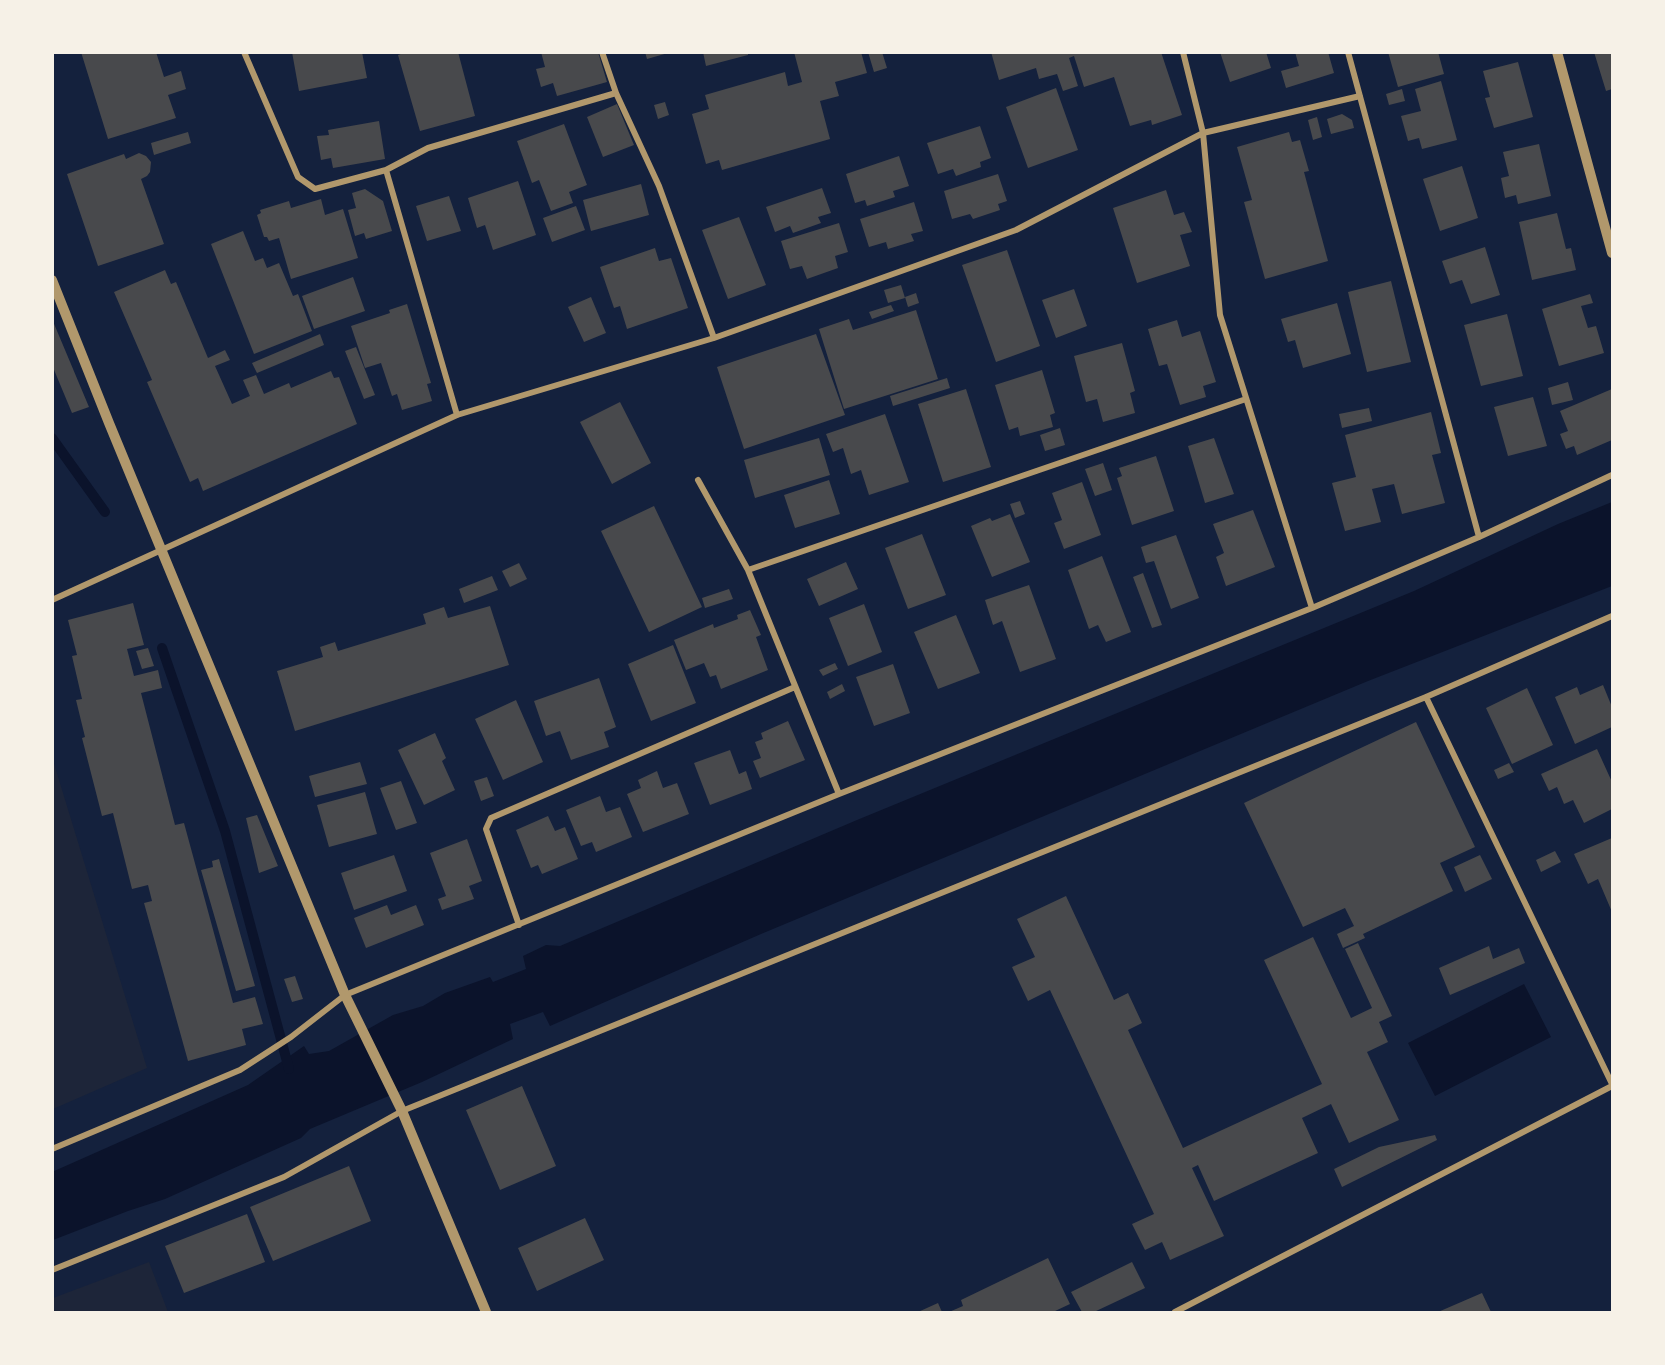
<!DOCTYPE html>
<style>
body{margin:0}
#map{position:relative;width:1665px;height:1365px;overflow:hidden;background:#14213d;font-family:Literata,serif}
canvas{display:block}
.frame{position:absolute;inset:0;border:54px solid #f6f1e7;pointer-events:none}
</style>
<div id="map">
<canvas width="1665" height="1365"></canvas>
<div class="frame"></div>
</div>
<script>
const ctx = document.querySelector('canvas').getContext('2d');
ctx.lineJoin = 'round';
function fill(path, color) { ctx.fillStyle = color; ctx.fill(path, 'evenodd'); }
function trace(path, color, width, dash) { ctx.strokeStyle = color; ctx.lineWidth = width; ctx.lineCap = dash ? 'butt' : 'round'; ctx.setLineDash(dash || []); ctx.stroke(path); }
fill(new Path2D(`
 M52,757L147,1068L53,1109H52Z
 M149,1262L168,1312H53V1298Z`), '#1d2539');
fill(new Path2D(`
 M1612,502V586L1368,681L761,934L550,1026L543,1012L510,1024L513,1039L422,1082L310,1129L301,1138L165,1199L128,1211L53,1240L52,1172L248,1085L304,1046L309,1054L329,1051L393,1015L423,1006L445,993L490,977L493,982L526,969L523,956L546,945L560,946L857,820L1414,591L1558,524Z
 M1524,984L1551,1037L1435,1096L1408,1043Z`), '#0b132b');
trace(new Path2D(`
 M52,438L105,512
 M162,648L225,831L289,1069`), '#0b132b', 10);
fill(new Path2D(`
 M81,52H156L164,77L181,71L186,89L168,95L176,118L108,139Z
 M292,52H362L367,78L299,91Z
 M406,52H458L475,116L420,131L398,55Z
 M541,52H598L607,82L557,96L553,83L541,87L536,69L545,67Z
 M645,52H668V53L647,59Z
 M703,52H748V55L706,66Z
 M794,52H861L867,73L835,82L839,96L820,101L830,139L722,170L719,160L706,164L692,114L709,109L705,95L785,72L788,86L802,82Z
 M868,52H882L887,68L874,72Z
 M991,52H1161L1182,115L1152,125L1151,120L1130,126L1114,77L1084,87L1074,56L1069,58L1078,86L1063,91L1057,74L1039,79L1036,68L999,80Z
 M1220,52H1266L1271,68L1230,82Z
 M1295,52H1328L1334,73L1286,88L1281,71L1299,66Z
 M1388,52H1438L1444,74L1398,87Z
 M1594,52H1612V89L1606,91Z
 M1518,62L1533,117L1494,128L1485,98L1490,97L1483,71Z
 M1441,81L1457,140L1422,149L1419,138L1408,141L1401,116L1421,111L1415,89Z
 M1056,88L1078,150L1028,168L1006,107Z
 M1402,89L1405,101L1389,105L1386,94Z
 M665,102L669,115L658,119L654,105Z
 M617,104L634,145L603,157L587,117Z
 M1342,114L1352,120L1354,128L1331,134L1327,119Z
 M1317,117L1322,137L1313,140L1308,120Z
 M379,121L385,159L333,168L331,158L321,160L317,136L329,135L328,130Z
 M564,124L587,185L569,192L573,203L551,211L539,180L532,183L517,141Z
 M980,126L991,158L980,162L981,167L956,176L953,169L938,174L927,143Z
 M188,132L191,143L154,155L151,143Z
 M1289,132L1292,142L1300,140L1309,171L1304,172L1328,261L1265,279L1244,202L1252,200L1237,147Z
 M1539,144L1551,196L1518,204L1516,195L1505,198L1501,178L1509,176L1503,152Z
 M139,153L146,156L151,162L150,172L147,176L141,179L164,244L98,266L67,174L124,154L126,159Z
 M899,156L909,186L893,191L895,197L867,206L865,200L855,203L846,174Z
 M1462,166L1478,218L1440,231L1423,179Z
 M998,174L1007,201L998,204L1000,210L973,219L970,214L952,219L944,191Z
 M518,181L536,235L493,250L485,225L477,228L468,198Z
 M641,184L649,215L591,231L583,200Z
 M822,188L831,213L818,217L821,223L793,233L790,226L775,232L766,207Z
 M365,189L383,201L392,231L366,239L364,233L355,236L348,210L356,208L352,193Z
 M1166,190L1174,215L1184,212L1192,232L1180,235L1190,266L1137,283L1113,208Z
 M449,196L461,231L427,241L416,206Z
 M321,199L325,215L343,209L358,258L291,279L279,238L269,241L267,237H264L257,215L261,213L260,210L289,201L291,208Z
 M914,202L923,231L911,234L914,241L888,249L886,242L869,247L860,219Z
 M576,206L585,230L552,242L543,218Z
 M1557,213L1566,249L1571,248L1576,270L1532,280L1519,222Z
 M739,217L766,285L728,299L702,230Z
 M839,223L848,252L835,256L838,268L807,279L802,266L790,269L781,241Z
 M243,231L255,261L263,258L267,268L279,263L293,296L298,294L312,331L254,354L211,244Z
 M1485,247L1500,295L1471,304L1462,280L1450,284L1442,261Z
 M655,248L659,261L671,258L688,308L627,329L620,306L614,308L600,267Z
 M1007,250L1040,346L996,362L962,265Z
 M165,270L171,284L176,282L208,358L225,350L230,360L215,366L232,404L250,396L243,380L256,375L264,394L289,383L291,388L331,371L334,378L339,377L357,424L203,491L198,478L190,482L147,382L152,380L114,292Z
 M353,277L365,311L314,329L302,296Z
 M1391,281L1411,362L1367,372L1348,292Z
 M901,285L905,298L888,303L884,290Z
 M1074,289L1087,326L1056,338L1042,300Z
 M916,293L919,303L908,307L905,297Z
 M1590,294L1593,303L1581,306L1588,328L1596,326L1604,353L1559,366L1542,309Z
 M591,297L606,333L584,342L568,307Z
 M1337,303L1351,354L1303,368L1295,340L1288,342L1281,319Z
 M407,304L431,383L427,384L432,401L402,410L397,394L392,396L381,363L365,368L351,326L390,313L389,310Z
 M891,305L894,311L872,319L869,312Z
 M916,310L938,379L844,409L819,329L849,319L853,330Z
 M1507,314L1523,376L1481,386L1464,325Z
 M52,319L89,407L72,413L52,365Z
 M1177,320L1182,337L1200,331L1216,382L1203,386L1206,397L1180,405L1167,364L1159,366L1148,329Z
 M320,334L324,345L257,373L252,363Z
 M816,334L845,415L744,449L717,367Z
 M1122,343L1135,391L1130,393L1135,413L1103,422L1097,399L1086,402L1074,356Z
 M356,347L375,395L364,399L345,351Z
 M1042,370L1055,413L1050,415L1053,427L1020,436L1018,427L1009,430L995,385Z
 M947,378L950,388L893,406L890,396Z
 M1568,382L1573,400L1552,405L1548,388Z
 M966,389L991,467L943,482L918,404Z
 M1612,389V440L1577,455L1574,446L1566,449L1560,434L1568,431L1560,411Z
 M1533,397L1547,446L1508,456L1494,407Z
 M620,402L651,463L612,484L580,422Z
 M1369,408L1372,421L1342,428L1339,414Z
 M1431,412L1441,453L1432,455L1445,503L1402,514L1394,484L1372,489L1381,522L1345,531L1332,483L1356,477L1345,435Z
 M885,414L909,482L869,495L861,470L851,474L843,448L833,452L826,434Z
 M1060,428L1065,445L1045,451L1040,435Z
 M819,438L830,475L755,498L744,460Z
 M1214,438L1234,494L1205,503L1188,446Z
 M1156,456L1174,511L1132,525L1117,478L1122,476L1119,468Z
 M1103,463L1112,490L1095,496L1085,469Z
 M829,480L840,514L795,528L784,495Z
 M1082,482L1101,535L1064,549L1054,523L1062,520L1052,493Z
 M1020,501L1025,514L1015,518L1010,504Z
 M654,506L702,607L649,632L601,531Z
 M1253,510L1275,567L1226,586L1216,557L1224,553L1213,524Z
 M1010,514L1030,562L992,577L971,526L990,518L992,521Z
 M922,534L946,595L908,609L885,548Z
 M1176,535L1199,598L1171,609L1154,561L1146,563L1141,547Z
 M1102,556L1131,632L1106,642L1098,625L1089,629L1068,570Z
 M846,562L858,589L819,606L807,579Z
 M519,563L527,579L510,587L502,571Z
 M1143,573L1162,625L1152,628L1133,577Z
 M492,576L498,590L464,603L459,589Z
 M1029,585L1056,659L1020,672L1002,621L993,625L985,600Z
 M729,589L733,599L705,608L702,598Z
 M133,603L144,645L127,649L134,676L158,670L162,688L141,693L175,825L184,823L233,1003L255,997L263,1024L242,1029L246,1045L188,1061L144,903L152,901L148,885L132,889L113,813L102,816L82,738L85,737L76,700L82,699L72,656L77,655L68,620Z
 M864,604L882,652L848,666L829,618Z
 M490,606L509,665L295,731L277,671L323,657L320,647L335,642L338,651L426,624L423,614L444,607L448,618Z
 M750,610L761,635L756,637L768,670L721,689L716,675L710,677L704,663L686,670L674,640L713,624L714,628L738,619L737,615Z
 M956,615L980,673L938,689L914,632Z
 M673,645L696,703L651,721L628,664Z
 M148,648L154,666L142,669L136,651Z
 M835,663L838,669L823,676L819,670Z
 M893,664L910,713L874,726L856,677Z
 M599,678L616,727L604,732L609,747L571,760L560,731L546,736L534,701Z
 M842,684L845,691L830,699L827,692Z
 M1603,685L1612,707V727L1575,744L1555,697L1577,687L1580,695Z
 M1527,688L1553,745L1512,764L1486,708Z
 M516,700L543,762L503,780L475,719Z
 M788,721L805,760L760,778L753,761L761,758L755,742L763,739L761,733Z
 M1416,722L1475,847L1440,863L1453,891L1363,934L1365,938L1343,948L1337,934L1354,926L1345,908L1303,927L1244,803Z
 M435,733L446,758L442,761L455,790L424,805L398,750Z
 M1597,749L1612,782V809L1584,823L1573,800L1564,804L1557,787L1549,791L1541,774Z
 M730,750L739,774L746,771L752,789L710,805L694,763Z
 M360,762L367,784L315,797L309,776Z
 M1509,763L1514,772L1498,779L1494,770Z
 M657,771L663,788L677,783L689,814L643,832L627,794L641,788L638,780Z
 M487,777L494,796L481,801L474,781Z
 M401,781L417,823L396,830L380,788Z
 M365,792L377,834L329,847L317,805Z
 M600,796L606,812L620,807L632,837L596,852L592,842L581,846L566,810Z
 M257,815L278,866L259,873L246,818Z
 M548,816L555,831L565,827L578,859L542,874L538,865L531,868L516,830Z
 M1612,838V912L1598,879L1588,884L1574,854Z
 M467,839L482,881L469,886L474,899L442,910L438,899L446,896L430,853Z
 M1555,851L1561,862L1541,872L1536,860Z
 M394,855L407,891L354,910L341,873Z
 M1480,855L1492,879L1465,892L1454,867Z
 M219,859L255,986L236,991L201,870L213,867L212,861Z
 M1066,896L1114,1000L1128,993L1142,1023L1128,1030L1183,1148L1322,1084L1264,960L1313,937L1351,1018L1372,1008L1345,949L1358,943L1392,1016L1379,1022L1388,1042L1367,1052L1399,1120L1349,1143L1331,1104L1302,1118L1318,1153L1214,1201L1198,1165L1192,1168L1224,1236L1170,1260L1162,1242L1145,1250L1132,1224L1154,1214L1050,990L1028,1001L1012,967L1035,957L1017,919Z
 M387,905L391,915L416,905L424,925L366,948L354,918Z
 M1489,946L1493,959L1519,948L1525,963L1450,995L1439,968Z
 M295,976L303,999L292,1002L284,979Z
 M522,1086L556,1166L500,1190L466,1110Z
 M1435,1135L1437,1140L1342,1187L1334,1169L1379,1147Z
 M349,1166L371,1221L273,1261L250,1207Z
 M247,1214L265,1262L184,1293L165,1246Z
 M585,1218L604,1260L537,1291L518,1248Z
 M1048,1258L1070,1304L1053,1312H949L963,1306L961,1300Z
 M1132,1262L1145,1288L1094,1312H1082L1071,1292Z
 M1482,1293L1491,1312H1438Z
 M938,1303L942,1312H918Z`), '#48494c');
trace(new Path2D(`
 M244,52L298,177L315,189L386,170L428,148L616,93
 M602,52L616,93L659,186L714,338
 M1183,52L1203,133L1220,315L1312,608L1479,537L1612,475
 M1348,52L1479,537
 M386,170L457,415
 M698,480L748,570L839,794
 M748,570L1246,399
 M52,600L457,415L714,338L1016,230L1203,133L1360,96
 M1426,697L1612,1084
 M519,925L486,829L491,818L795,687
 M52,1149L240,1070L291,1037L345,995L839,794L1312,608
 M52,1270L284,1177L402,1111L1426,697L1612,616
 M1175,1312L1612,1086`), '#b1986c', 6);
trace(new Path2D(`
 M1557,52L1612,253
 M52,280L109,423L345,995L402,1111L486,1312`), '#b1986c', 10);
</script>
